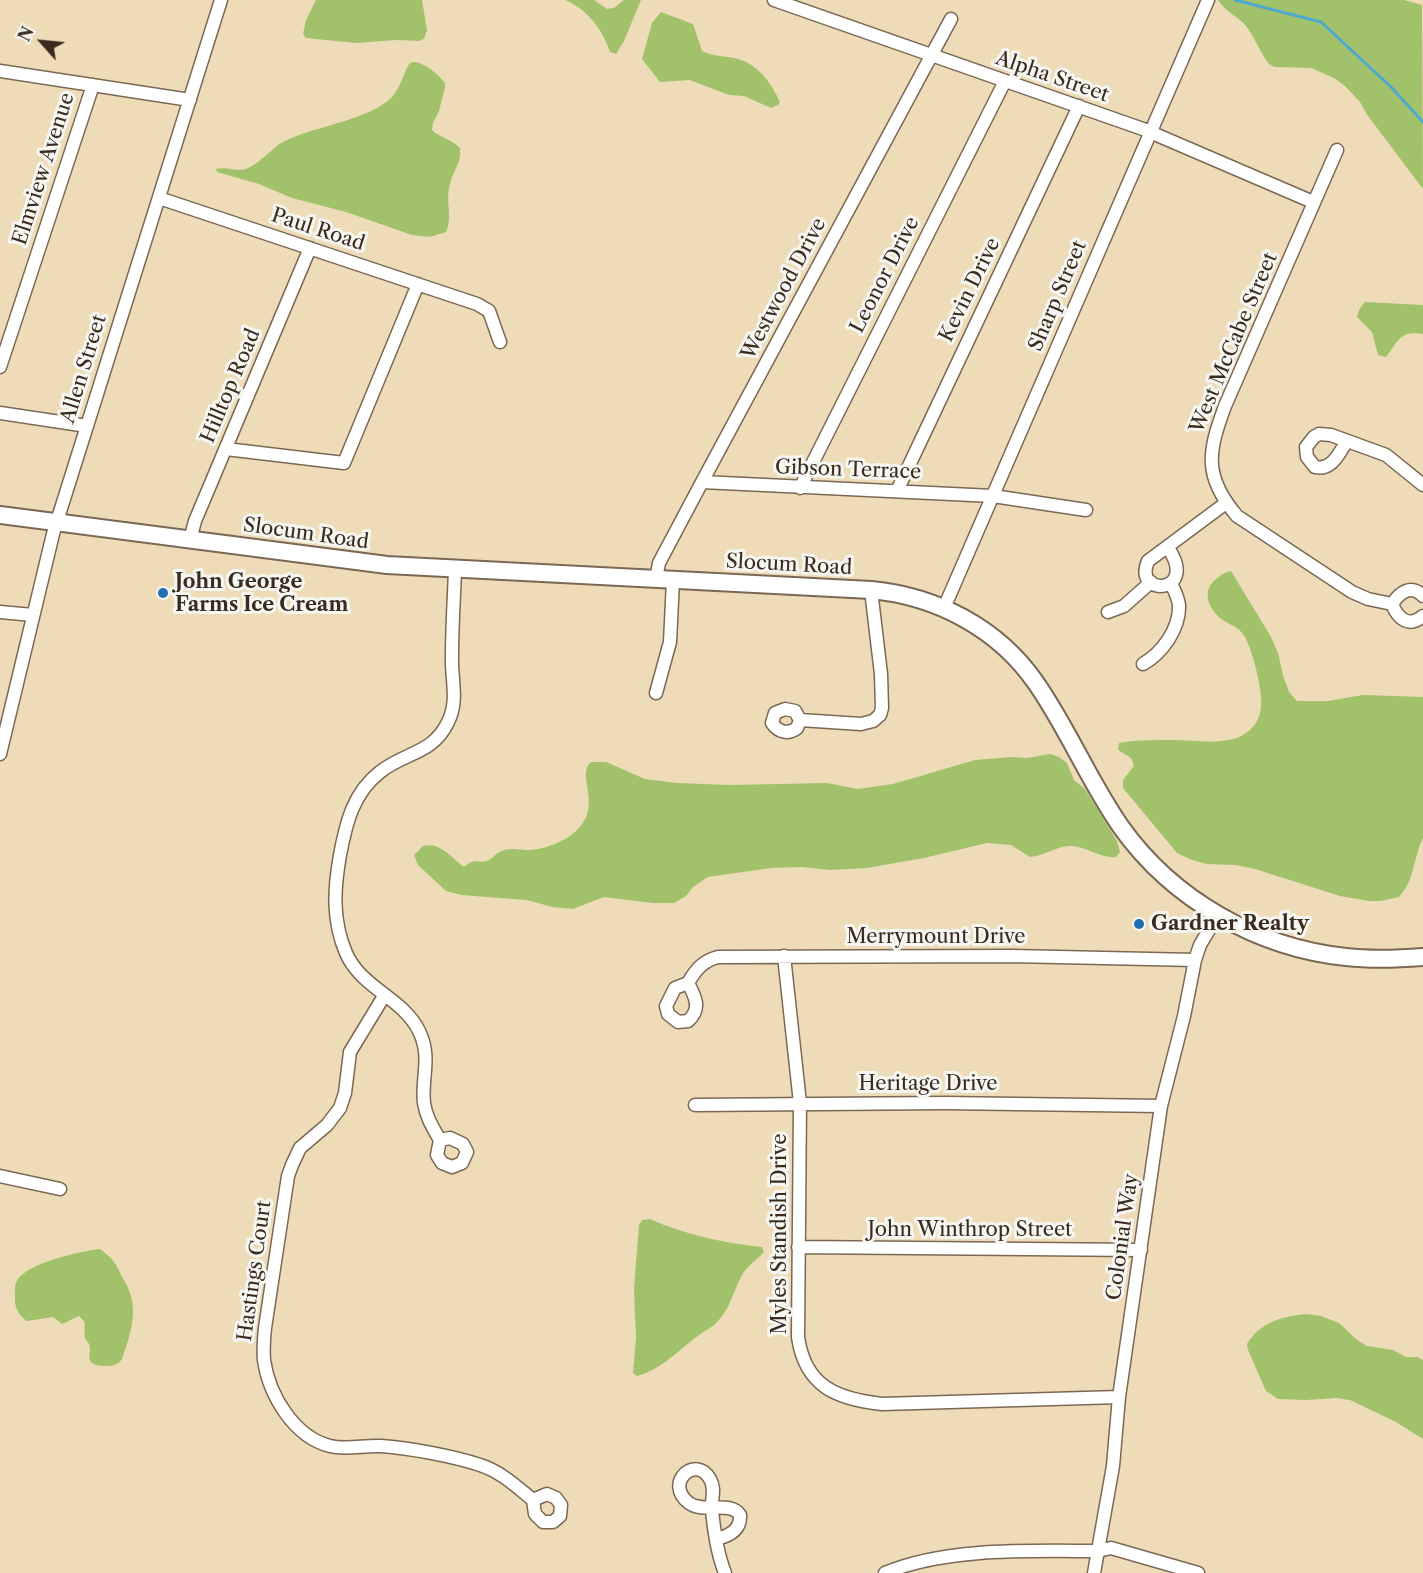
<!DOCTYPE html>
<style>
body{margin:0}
#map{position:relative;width:1423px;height:1573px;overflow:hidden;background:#eedcb9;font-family:"Libre Caslon Text",serif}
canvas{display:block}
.north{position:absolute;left:12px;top:12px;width:60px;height:60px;-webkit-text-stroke:4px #f6f6f2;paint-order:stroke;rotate:297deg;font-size:16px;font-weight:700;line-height:24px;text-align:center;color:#3b2a1e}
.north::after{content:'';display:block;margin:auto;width:21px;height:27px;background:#3b2a1e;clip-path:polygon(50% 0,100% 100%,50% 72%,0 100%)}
</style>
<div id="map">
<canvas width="1423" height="1573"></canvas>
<div class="north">N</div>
</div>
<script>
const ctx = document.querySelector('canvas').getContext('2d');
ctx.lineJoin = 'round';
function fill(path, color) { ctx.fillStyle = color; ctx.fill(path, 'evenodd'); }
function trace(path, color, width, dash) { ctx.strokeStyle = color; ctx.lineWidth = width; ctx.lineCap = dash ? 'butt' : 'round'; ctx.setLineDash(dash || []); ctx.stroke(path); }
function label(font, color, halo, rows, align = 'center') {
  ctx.font = font + ' "Libre Caslon Text",serif'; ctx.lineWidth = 6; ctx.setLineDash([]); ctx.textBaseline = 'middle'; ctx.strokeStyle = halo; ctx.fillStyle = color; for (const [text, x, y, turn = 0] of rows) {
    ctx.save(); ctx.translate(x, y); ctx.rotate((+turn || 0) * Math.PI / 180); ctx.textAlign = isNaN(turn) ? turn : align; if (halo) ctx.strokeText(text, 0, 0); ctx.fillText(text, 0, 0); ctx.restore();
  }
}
fill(new Path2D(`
 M316,0H422L427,30L424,39L419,41L397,40L356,43L306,38L303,34L306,20Z
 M565,0H594L607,9L614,8L624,0H641L624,41L616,54L610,52C603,30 587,9 565,0Z
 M1218,0H1404L1422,5L1423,189L1368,116L1360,102L1345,86L1334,78L1311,68L1274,67L1269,64C1260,52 1255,38 1246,26C1238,16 1224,11 1218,0Z
 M661,12L693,24L702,51C713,56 723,56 734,58C756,62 771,82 780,102L778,105L771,108L744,96L729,95L690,80L660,82L642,59L652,23Z
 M412,62C423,61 438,74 445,83V87L439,111L433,123L432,130C440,138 452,139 460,148C462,162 453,171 450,184C445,200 453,217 446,232L430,237L412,235L346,212L292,198L259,184L217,172L216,169C227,166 238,173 248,168C264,161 273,145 289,139C318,126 371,119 392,97C400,88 403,75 409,64Z
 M1365,302L1423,305V334C1399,330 1399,341 1386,357L1378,355L1372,332L1357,317L1360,308Z
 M1231,571L1271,637L1278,653L1283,675L1289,692L1297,701H1328L1363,695L1423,697V838C1413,858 1415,880 1399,897L1381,901H1369L1340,896L1255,869L1235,865L1207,864L1192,860L1177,853L1123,788V780L1134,766L1131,758L1118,750L1119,743C1135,740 1152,740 1169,740C1190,739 1222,746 1241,736C1253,730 1260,720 1261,707C1263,691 1253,652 1245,637C1239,626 1229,625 1220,618C1209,608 1203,594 1212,583C1218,577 1223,573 1231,571Z
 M1050,754L1059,757L1067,763L1074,780L1085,789L1117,841L1120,852L1116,857C1101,859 1085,845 1068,846C1055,847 1044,856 1030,857L1011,845L987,843L924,858L867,868L830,870L802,867L771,868L708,877L693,887L686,896L674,903H652L604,897L573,909L552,907L527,900L461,895L446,891L418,865L414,855L423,846C441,842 451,858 464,867C477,856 478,865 489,860C494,857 497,852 504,850C511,848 519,850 527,850C541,850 558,844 570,836C608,809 574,777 591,762H606L645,779L677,783L730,785L827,783L858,789L893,784L975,760L1012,757L1027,758Z
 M650,1219C686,1235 723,1243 762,1247L764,1252C757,1260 748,1265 742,1275C735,1287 731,1305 722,1316C714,1327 712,1326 702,1333C680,1348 663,1369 637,1376L633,1373L636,1338L634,1289L639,1225L642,1220Z
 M100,1249C118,1263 115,1264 125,1282C140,1308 131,1333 122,1359C118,1365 113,1366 105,1366C81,1365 93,1353 89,1344C88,1342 87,1342 86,1340C83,1335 86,1327 84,1321L79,1316L62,1324L53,1317L27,1321C19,1316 14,1307 15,1297C15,1291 14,1284 18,1279C29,1263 81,1251 100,1249Z
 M1307,1314L1321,1316L1339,1323L1356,1339L1367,1346L1393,1350L1406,1357H1417L1423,1360V1439L1396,1422L1350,1400L1336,1398L1306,1400L1278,1399L1266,1391L1248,1350L1247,1344C1260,1322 1283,1316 1307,1314Z`), '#a1c16a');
trace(new Path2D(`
 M1235,0L1321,22L1391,87L1423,122`), '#4eaacd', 3);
const minor = new Path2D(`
 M774,0L1143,129L1313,202
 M0,71L190,100
 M1337,150L1225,406C1208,452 1203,476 1237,516L1352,592L1368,599L1392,604
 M159,198L477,304L489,311L500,342
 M0,367L93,85
 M0,413L87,426
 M1347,441C1339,453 1332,471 1315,467L1307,457L1306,447L1314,437L1319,434L1331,435L1386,455L1423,485
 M226,449L344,463L418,284
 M702,482L993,496L1086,510
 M800,488L1005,81
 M897,491L1079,106
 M190,540L195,521L310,248
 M1168,548C1200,594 1132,598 1148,561L1226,503
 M656,579L659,563L702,482L951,19
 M1392,604C1398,619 1409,628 1423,616
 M1392,604C1400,592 1411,584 1423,596
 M944,608L1208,0
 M0,612L33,615
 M1108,612L1124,606L1151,582
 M1143,664C1162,653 1180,629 1179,605C1178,597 1174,590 1171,583
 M656,693L670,642L673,580
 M800,720L797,728C788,735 778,732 772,723L775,713L785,709L795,711L800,720L861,724L873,721L880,715L882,708L881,674L871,590
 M0,754L53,534L221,0
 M784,956L800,1103L798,1337C805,1386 836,1399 882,1404L1119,1397
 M688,983L675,988L666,1006L668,1014L678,1022L688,1021C702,1009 695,996 688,983C696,969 703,961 718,957L1012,956L1195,960
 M384,996L350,1052L345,1093L340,1108L327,1125L300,1148L292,1165L288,1176L265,1328C264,1338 263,1349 264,1360C269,1395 294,1437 330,1446C347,1450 364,1445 381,1446C409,1448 453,1456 480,1465C500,1471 517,1487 533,1500L535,1514L543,1522H553L560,1516L561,1505L556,1498L547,1494L533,1500
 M695,1105L945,1103L1161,1106
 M440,1140L437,1155L442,1163L452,1167L462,1163L467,1152L463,1144L450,1138L440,1140C433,1128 426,1117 424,1103C421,1078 432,1057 419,1031C403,998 361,988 346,953C332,920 334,889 340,855C346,823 353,793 380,772C405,752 433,754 448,722C459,700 451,680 452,656C452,627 454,598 455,570
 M0,1176L60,1189
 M798,1247L1141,1250
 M716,1539C729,1536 741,1530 740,1515C730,1500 704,1514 689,1503C663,1483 696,1454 710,1479C716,1489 711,1499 712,1510C714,1531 717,1553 725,1573
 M885,1573C946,1547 1032,1551 1098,1551L1111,1548L1198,1573
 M1094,1573L1113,1466L1119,1397L1161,1106L1184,1016L1195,960L1200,945L1218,915`);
const major = new Path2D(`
 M0,515L387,565L871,590C936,596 998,628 1036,683C1068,729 1089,781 1121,827C1173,900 1258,948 1346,957C1372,960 1397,959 1423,957`);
trace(minor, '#7a6854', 15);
trace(major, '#7a6854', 20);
trace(minor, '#fff', 12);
trace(major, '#fff', 16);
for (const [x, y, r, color] of [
 [163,593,6,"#1f6fb2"],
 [1139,924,6,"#1f6fb2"]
]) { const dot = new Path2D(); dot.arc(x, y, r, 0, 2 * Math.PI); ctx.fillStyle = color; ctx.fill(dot); trace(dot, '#f6f6f2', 2); }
label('20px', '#3b2a1e', '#f6f6f2', [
 ["Alpha Street",1052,77,19],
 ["Elmview Avenue",44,169,-72],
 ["Paul Road",318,230,18],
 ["Leonor Drive",885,275,-63],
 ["Westwood Drive",784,289,-62],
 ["Kevin Drive",970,290,-64],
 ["Sharp Street",1058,296,-67],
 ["West McCabe Street",1234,343,-67],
 ["Allen Street",84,369,-73],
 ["Hilltop Road",231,386,-67],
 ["Gibson Terrace",848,470,2],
 ["Slocum Road",306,534,8],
 ["Slocum Road",789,565,3],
 ["Merrymount Drive",936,937],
 ["Heritage Drive",928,1084],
 ["John Winthrop Street",970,1230],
 ["Myles Standish Drive",780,1234,-90],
 ["Colonial Way",1123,1237,-82],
 ["Hastings Court",255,1271,-82]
]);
label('bold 20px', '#3b2a1e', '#f6f6f2', [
 ["John George",175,582],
 ["Farms Ice Cream",175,605],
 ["Gardner Realty",1151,924]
], 'left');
</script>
